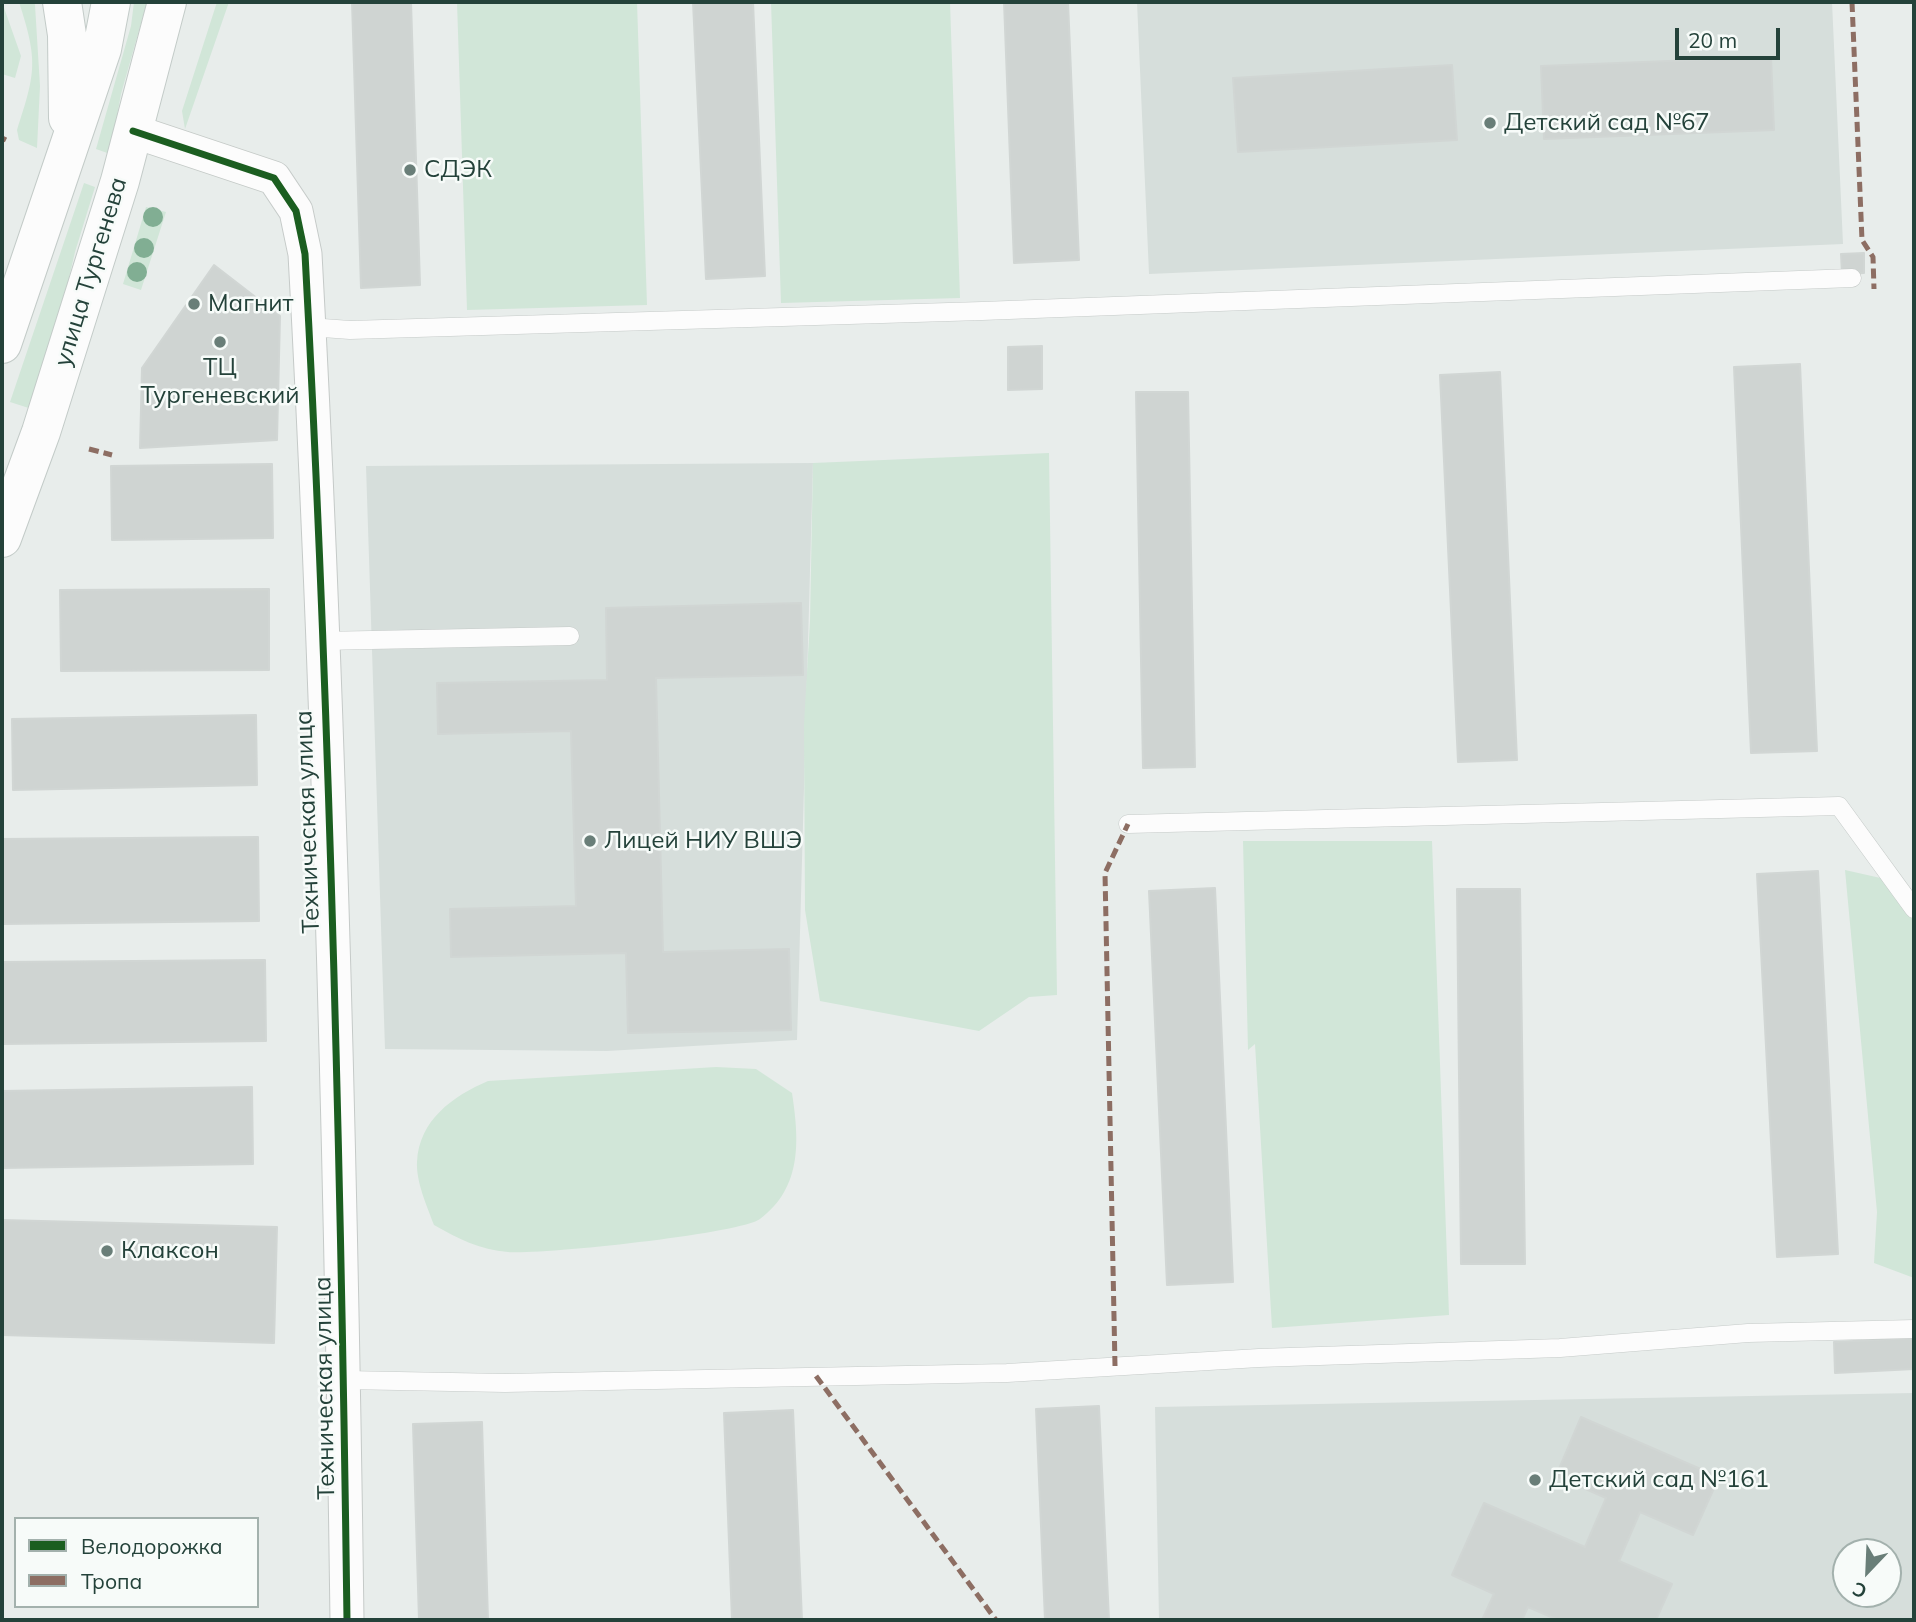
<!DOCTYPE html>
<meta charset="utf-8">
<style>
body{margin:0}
#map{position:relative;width:1916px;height:1622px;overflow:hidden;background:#e8edeb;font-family:Mulish,sans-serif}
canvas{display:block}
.frame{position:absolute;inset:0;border:4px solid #24423a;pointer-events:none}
.legend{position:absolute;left:14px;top:1517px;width:245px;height:91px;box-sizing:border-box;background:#f7fbf9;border:2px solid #a3b1ad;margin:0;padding:9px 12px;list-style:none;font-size:21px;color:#24423a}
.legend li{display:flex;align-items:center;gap:14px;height:35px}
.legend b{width:35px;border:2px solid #a3b1ad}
.north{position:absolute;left:1832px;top:1538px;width:70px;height:70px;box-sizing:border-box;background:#f7fbf9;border:2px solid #a3b1ad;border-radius:50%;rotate:203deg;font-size:19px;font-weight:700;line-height:28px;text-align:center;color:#24423a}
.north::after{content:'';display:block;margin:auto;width:24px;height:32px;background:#697e78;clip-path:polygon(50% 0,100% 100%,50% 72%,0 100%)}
.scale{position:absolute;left:1675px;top:28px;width:105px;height:32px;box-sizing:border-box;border:4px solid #24423a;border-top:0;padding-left:9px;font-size:21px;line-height:24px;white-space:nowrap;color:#24423a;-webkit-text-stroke:5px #f7fbf9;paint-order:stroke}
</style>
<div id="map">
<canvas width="1916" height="1622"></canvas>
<div class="frame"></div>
<ul class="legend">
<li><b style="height:9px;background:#1b5e20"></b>Велодорожка</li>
<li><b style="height:9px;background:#8d6e63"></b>Тропа</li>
</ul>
<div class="north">С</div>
<div class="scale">20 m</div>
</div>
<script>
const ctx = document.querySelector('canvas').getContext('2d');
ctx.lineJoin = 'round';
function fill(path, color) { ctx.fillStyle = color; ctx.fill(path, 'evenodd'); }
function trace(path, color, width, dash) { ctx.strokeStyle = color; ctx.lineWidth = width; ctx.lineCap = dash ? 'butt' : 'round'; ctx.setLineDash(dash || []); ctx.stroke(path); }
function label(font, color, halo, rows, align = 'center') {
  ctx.font = font + ' Mulish,sans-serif'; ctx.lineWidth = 5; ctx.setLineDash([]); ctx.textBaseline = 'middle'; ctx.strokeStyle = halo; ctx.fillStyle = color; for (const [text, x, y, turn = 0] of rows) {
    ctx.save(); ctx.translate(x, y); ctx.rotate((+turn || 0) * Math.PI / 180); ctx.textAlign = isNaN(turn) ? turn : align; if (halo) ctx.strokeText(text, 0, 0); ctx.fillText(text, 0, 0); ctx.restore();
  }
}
fill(new Path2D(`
 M1137,2H1832L1843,244L1149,274Z
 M813,463L797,1040L607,1051L385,1049L366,466Z
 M1914,1393V1620H1159L1155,1407ZM1846,1552H1888V1594H1846Z`), '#d6dedb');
fill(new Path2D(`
 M2,2L21,56L15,78L2,74Z
 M19,2H34L35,5L40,86L37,148L19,140L17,130C36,72 38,61 19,2Z
 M134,2H147L121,94L110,154L96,149L131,26Z
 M217,2H229L185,129L182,111Z
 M457,2H637L647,305L467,310Z
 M771,2H950L960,298L781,303Z
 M84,183L95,187L75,252L38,411L10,402Z
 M146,207L166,212L141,290L123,284Z
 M1049,453L1057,995L1029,997L979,1031L820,1001L805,910L804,724L810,621L813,463Z
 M1243,841H1432L1449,1315L1272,1328L1255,1044L1248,1050Z
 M1845,870L1885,879L1914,919V1278L1874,1263L1877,1212Z
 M716,1067L756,1069L792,1093C799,1139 803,1187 760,1219C740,1234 539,1255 508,1252C480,1250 457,1238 434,1225C427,1206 416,1182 417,1162C419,1120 453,1096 488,1081Z`), '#d1e6d8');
const building = new Path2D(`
 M352,2H411L420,285L361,288Z
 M693,2H753L765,276L706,279Z
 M1004,2H1068L1079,260L1014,263Z
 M1771,57L1774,130L1544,139L1541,66Z
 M1452,65L1457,140L1238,152L1233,78Z
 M1864,253V273L1842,274L1841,254Z
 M214,265L280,316L277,440L140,448L142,368Z
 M1042,346V389L1008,390V347Z
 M1800,364L1817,751L1751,753L1734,367Z
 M1500,372L1517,760L1458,762L1440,375Z
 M1136,392H1188L1195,767L1143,768Z
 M272,464L273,538L112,540L111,466Z
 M269,589V670L61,671L60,590Z
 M801,603L803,675L656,678L663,952L789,949L791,1030L628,1033L626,953L451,957L450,909L576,906L571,731L438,734L437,683L607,680L606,608Z
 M256,715L257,785L13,790L12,719Z
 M258,837L259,921L2,924V839Z
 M1818,871L1838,1254L1777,1257L1757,874Z
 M1215,888L1233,1282L1167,1285L1149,891Z
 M1457,889H1520L1525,1264H1461Z
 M265,960L266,1041L2,1044V962Z
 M252,1087L253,1164L2,1168V1091Z
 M2,1220L277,1227L274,1343L2,1335Z
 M1914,1338V1369L1835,1373L1834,1342Z
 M1099,1406L1109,1620H1045L1036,1409Z
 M793,1410L802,1620H732L724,1413Z
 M1581,1417L1719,1477L1693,1535L1640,1512L1619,1561L1672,1584L1656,1620H1558L1528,1607L1522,1620H1482L1494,1594L1452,1575L1484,1503L1585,1547L1606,1498L1556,1476Z
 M482,1422L488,1620H419L413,1424Z`);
fill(building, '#cfd4d2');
trace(building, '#d1d6d4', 2);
const service = new Path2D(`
 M309,327L350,330L982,311L1852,278
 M321,641L570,636
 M1128,824L1839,806L1914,909
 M344,1380L505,1383L1007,1373L1259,1358L1560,1348L1748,1333L1914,1329`);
const minor = new Path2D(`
 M133,131L274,178L296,211L305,254C330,709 341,1165 347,1620`);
const secondary = new Path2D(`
 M62,2L67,35L68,118
 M2,344L102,49L111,2
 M2,538L41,432L120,181L167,2`);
trace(service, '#c5cac8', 19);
trace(minor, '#c5cac8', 35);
trace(secondary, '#c3cbc8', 40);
trace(service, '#fcfcfc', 18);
trace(minor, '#fcfcfc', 33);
trace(secondary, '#fcfcfc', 38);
trace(new Path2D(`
 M1852,2L1862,240L1873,257L1874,289
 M2,138L6,140
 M89,449L112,455
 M1115,1366L1105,873L1128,824
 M816,1376L996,1620`), '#8d6e63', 5, [10, 5]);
trace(new Path2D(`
 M133,131L274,178L296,211L305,254C330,709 341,1165 347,1620`), '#1b5e20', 7);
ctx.fillStyle = '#81ae93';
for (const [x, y] of [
 [153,217],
 [144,248],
 [137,272]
]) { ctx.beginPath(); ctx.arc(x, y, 10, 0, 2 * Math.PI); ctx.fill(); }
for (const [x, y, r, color] of [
 [1490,123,7,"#697e78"],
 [410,170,7,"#697e78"],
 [194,304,7,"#697e78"],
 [220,342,7,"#697e78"],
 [590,841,7,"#697e78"],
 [107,1251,7,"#697e78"],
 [1535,1480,7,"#697e78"]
]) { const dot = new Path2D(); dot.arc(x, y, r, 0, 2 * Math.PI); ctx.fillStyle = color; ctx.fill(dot); trace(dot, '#f7fbf9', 2.5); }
label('24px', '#24423a', '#f7fbf9', [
 ["Детский сад №67",1504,123],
 ["СДЭК",424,170],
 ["Магнит",208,304],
 ["ТЦ",220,368,"center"],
 ["Тургеневский",220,396,"center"],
 ["Лицей НИУ ВШЭ",604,841],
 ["Клаксон",121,1251],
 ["Детский сад №161",1549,1480]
], 'left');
label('24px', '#24423a', '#f7fbf9', [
 ["улица Тургенева",91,272,-73],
 ["Техническая улица",308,822,-92],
 ["Техническая улица",325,1388,-91]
]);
</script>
